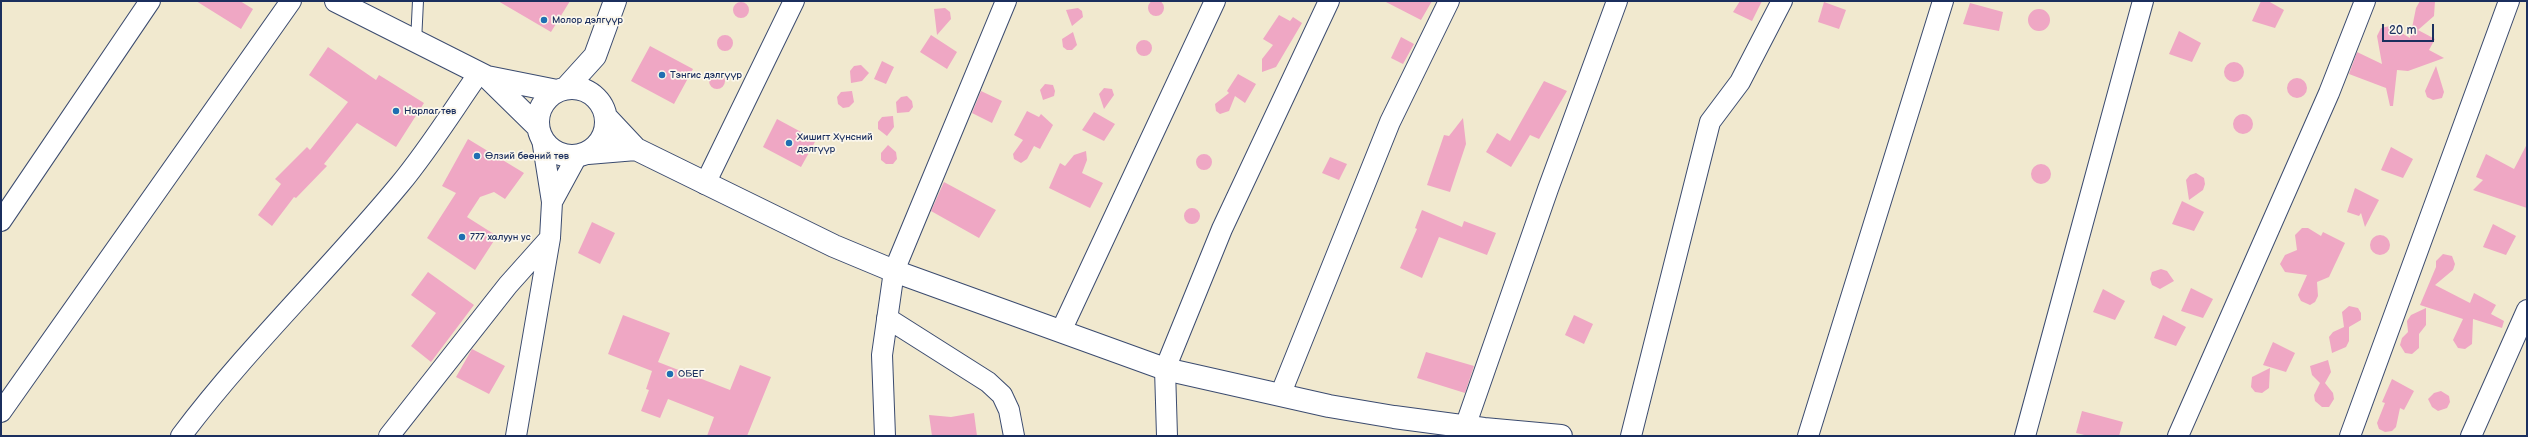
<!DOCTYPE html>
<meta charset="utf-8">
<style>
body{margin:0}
#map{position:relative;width:2528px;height:437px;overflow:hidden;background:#f1e9cf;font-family:"Balsamiq Sans",sans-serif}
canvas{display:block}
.frame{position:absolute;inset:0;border:2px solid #1b2f5e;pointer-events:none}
.scale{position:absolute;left:2382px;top:24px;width:52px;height:18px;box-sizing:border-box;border:2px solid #1b2f5e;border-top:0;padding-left:5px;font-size:12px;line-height:14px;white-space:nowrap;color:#1b2f5e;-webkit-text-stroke:3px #fbf7ec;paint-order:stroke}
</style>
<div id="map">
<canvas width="2528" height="437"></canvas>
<div class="frame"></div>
<div class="scale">20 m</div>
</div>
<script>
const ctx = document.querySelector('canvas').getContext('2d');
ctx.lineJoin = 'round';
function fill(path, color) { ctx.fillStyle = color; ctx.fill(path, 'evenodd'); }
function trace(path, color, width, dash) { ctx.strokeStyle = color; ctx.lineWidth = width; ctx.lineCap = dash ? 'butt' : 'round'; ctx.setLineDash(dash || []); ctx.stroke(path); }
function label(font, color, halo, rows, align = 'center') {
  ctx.font = font + ' "Balsamiq Sans",sans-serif'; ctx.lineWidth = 3.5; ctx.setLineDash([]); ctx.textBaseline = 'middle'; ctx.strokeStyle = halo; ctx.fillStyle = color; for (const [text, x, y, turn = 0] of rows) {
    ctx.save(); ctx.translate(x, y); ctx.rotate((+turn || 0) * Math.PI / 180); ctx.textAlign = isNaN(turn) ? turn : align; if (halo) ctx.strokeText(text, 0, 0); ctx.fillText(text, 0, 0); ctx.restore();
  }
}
fill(new Path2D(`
 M1148 8a8 8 0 1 1 16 0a8 8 0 1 1-16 0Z
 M196,1H240L253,9L241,29Z
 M498,1H570L551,32Z
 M1384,1H1432L1421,20Z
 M1740,1H1762L1752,21L1733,12Z
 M2261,1H2268L2284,10L2275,28L2252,21Z
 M2420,1H2435L2434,16L2418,30L2435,39L2429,50L2444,58L2408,71L2397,70L2393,106H2390L2386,88L2349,74L2357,52L2382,64L2377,36L2381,28L2390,26L2410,38L2416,8Z
 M733 10a8 8 0 1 1 16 0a8 8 0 1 1-16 0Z
 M1824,2L1846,10L1839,29L1818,22Z
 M1970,3L2003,12L1999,31L1963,24Z
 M945,8L950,12L951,19L937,35L934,9Z
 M1078,8L1082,11L1083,17L1072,26L1066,10Z
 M2028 20a11 11 0 1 1 22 0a11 11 0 1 1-22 0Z
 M1279,15L1290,21L1293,17L1302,23L1276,67L1262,72V59L1273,45L1263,39Z
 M2179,31L2201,43L2192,62L2169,54Z
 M1073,32L1077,45L1072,50H1067L1063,47L1062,39Z
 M717 43a8 8 0 1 1 16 0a8 8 0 1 1-16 0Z
 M931,35L957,52L947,69L920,52Z
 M1401,37L1414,44L1403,64L1391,58Z
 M1136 48a8 8 0 1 1 16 0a8 8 0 1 1-16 0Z
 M650,46L693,69L674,104L631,81Z
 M328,47L376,80L379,75L424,103L396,147L357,123L324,164L327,166L296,198L294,197L272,226L258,215L281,184L275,179L307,147L310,150L348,102L309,75Z
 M882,61L894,67L886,84L874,79Z
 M2224 72a10 10 0 1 1 20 0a10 10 0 1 1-20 0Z
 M861,65L869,73L862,81L851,83L850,71L854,66Z
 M2436,66L2444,92L2442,98L2433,100L2427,97L2425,91Z
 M709 81a8 8 0 1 1 16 0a8 8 0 1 1-16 0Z
 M1238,74L1256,84L1245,103L1235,96L1229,111L1220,114L1216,111L1215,104L1229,93L1227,91Z
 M2287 88a10 10 0 1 1 20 0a10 10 0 1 1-20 0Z
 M1544,81L1567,91L1539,139L1530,135L1511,167L1486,152L1497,133L1510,141Z
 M1045,84L1053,85L1055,91L1054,96L1043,100L1040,90Z
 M1104,88L1112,89L1114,95L1104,109L1099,94Z
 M852,91L854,102L849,107L843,108L838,104L837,97L841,92Z
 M981,91L1002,101L992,123L972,113Z
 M907,96L912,101L913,107L909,112L897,113L896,102L901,97Z
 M1027,111L1039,117L1041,114L1053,125L1040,149L1034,146L1027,159L1021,163L1014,159L1013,154L1023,140L1014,135Z
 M1094,112L1115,124L1104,141L1082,130Z
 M2233 124a10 10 0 1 1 20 0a10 10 0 1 1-20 0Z
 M893,116L894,127L887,136L878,129V122L882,117Z
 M1463,118L1466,144L1450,192L1427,185L1444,135L1449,136Z
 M777,119L816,140L801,167L763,147Z
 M468,139L524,173L505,199L494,192L480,197L467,217L497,236L475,270L427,238L456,193L442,186Z
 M2527,144V208L2473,190L2483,180L2476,177L2486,154L2514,169Z
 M888,145L896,152L897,159L893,164H886L881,160V153Z
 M2391,147L2413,159L2403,178L2381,170Z
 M1086,151L1087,160L1082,173L1103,183L1090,208L1049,188L1060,163L1065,166L1074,155Z
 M1196 162a8 8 0 1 1 16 0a8 8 0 1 1-16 0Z
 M1330,157L1347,164L1339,180L1322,173Z
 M2031 174a10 10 0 1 1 20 0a10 10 0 1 1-20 0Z
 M2196,173L2204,178L2205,184L2203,190L2189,200L2186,180L2190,175Z
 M944,182L996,210L979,238L931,211Z
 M2355,188L2379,200L2365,227L2361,213L2359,216L2347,212Z
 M2182,201L2204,212L2194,231L2172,224Z
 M1184 216a8 8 0 1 1 16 0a8 8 0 1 1-16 0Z
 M1422,210L1462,227L1464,221L1496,233L1487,255L1439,237L1422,278L1400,268L1417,229L1415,228Z
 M592,222L615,233L600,264L578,253Z
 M2493,224L2516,236L2506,255L2483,247Z
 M2302,228H2308L2321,236L2323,232L2345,243L2329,277L2317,282L2318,296L2315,302L2310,305L2301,301L2298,295L2307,275L2285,272L2280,264L2285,255L2297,250L2295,235Z
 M2370 245a10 10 0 1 1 20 0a10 10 0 1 1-20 0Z
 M2443,254L2452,256L2455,264L2453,270L2435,285L2470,303L2474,293L2496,305L2491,314L2504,321L2502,328L2473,319L2472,344L2465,349L2458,348L2453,340L2463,319L2420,305L2436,267V261Z
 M2161,269L2167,271L2174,281L2160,289L2152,285L2150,279L2152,272Z
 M428,272L474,305L431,362L411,346L436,313L411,295Z
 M2191,288L2213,299L2203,318L2181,311Z
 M2103,289L2125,301L2115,320L2093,312Z
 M2349,306L2358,308L2361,313V320L2349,327V341L2346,347L2332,353L2329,337L2333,332L2344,327L2342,312Z
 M2426,308V325L2419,334V348L2412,354L2405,353L2400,345L2402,338L2408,332L2407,321L2411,315Z
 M623,315L670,333L658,362L730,390L740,365L771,377L747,436H707L714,417L668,399L660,418L641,411L649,390L646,389L652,371L608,354Z
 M1574,315L1593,324L1584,344L1565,335Z
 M2163,315L2186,327L2176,346L2154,338Z
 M2273,342L2295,353L2286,372L2263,365Z
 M472,349L505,366L489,394L456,377Z
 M1426,352L1474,366L1465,393L1417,378Z
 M2328,360L2331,372L2325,383L2333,393L2334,399L2329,407H2322L2315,401L2314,395L2320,383L2312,375L2310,366Z
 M2270,368L2269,388L2262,393L2255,392L2251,387L2252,377Z
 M2392,379L2414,391L2404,410L2400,408L2396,427L2392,431L2385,432L2379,429L2377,423L2385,403L2382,402Z
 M2441,391L2449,396L2450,402L2447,408L2438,411L2432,407L2428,399L2434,393Z
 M2082,411L2123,422L2119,436H2089L2076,433Z
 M974,413L977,436H932L929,415L951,417Z`), '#efa7c4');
const service = new Path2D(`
 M416,42L418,1`);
const minor = new Path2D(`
 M705,184L794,1
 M552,202L577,156
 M1,221L150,1
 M887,318L988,382L1002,395L1009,410L1014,436
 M1061,331L1215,1
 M1281,393L1390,122L1449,1
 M1,412L291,1
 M1465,427L1548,189L1617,1
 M181,436C248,347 329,270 400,184C429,149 453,110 479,73
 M389,436L508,285L550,238
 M516,436L550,238L552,202L542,139
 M885,436L882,355L894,271L1006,1
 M1167,436L1165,369L1222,229L1329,1
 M1631,436L1710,122L1740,82L1782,1
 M1808,436L1943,1
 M2025,436L2143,1
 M2178,436L2329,93L2365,1
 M2350,436L2509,1
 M2471,436L2527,310`);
const tertiary = new Path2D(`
 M336,1L487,77L557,91
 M487,77L538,127
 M538 122a34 34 0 1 1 68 0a34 34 0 1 1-68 0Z
 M566,88L595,56L615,1
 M606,117L636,149L834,246L894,271L1165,369L1329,406L1394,417L1484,429L1561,436
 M588,153L636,149`);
trace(service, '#3b4b6f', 12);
trace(minor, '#3b4b6f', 22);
trace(tertiary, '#3b4b6f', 24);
trace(service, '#fff', 10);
trace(minor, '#fff', 20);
trace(tertiary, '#fff', 22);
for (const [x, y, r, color] of [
 [544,20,4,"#1f6fb2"],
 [662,75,4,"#1f6fb2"],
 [396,111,4,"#1f6fb2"],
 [789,143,4,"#1f6fb2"],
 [477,156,4,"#1f6fb2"],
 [462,237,4,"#1f6fb2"],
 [670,374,4,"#1f6fb2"]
]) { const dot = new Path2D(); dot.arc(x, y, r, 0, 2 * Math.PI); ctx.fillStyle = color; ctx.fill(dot); trace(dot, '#fbf7ec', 1.5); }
label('10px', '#1b2f5e', '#fbf7ec', [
 ["Молор дэлгүүр",552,20],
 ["Тэнгис дэлгүүр",670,75],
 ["Нарлаг төв",404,111],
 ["Хишигт Хүнсний",797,137],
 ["дэлгүүр",797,149],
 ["Өлзий бөөний төв",485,156],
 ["777 халуун ус",470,237],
 ["ОБЕГ",678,374]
], 'left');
</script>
